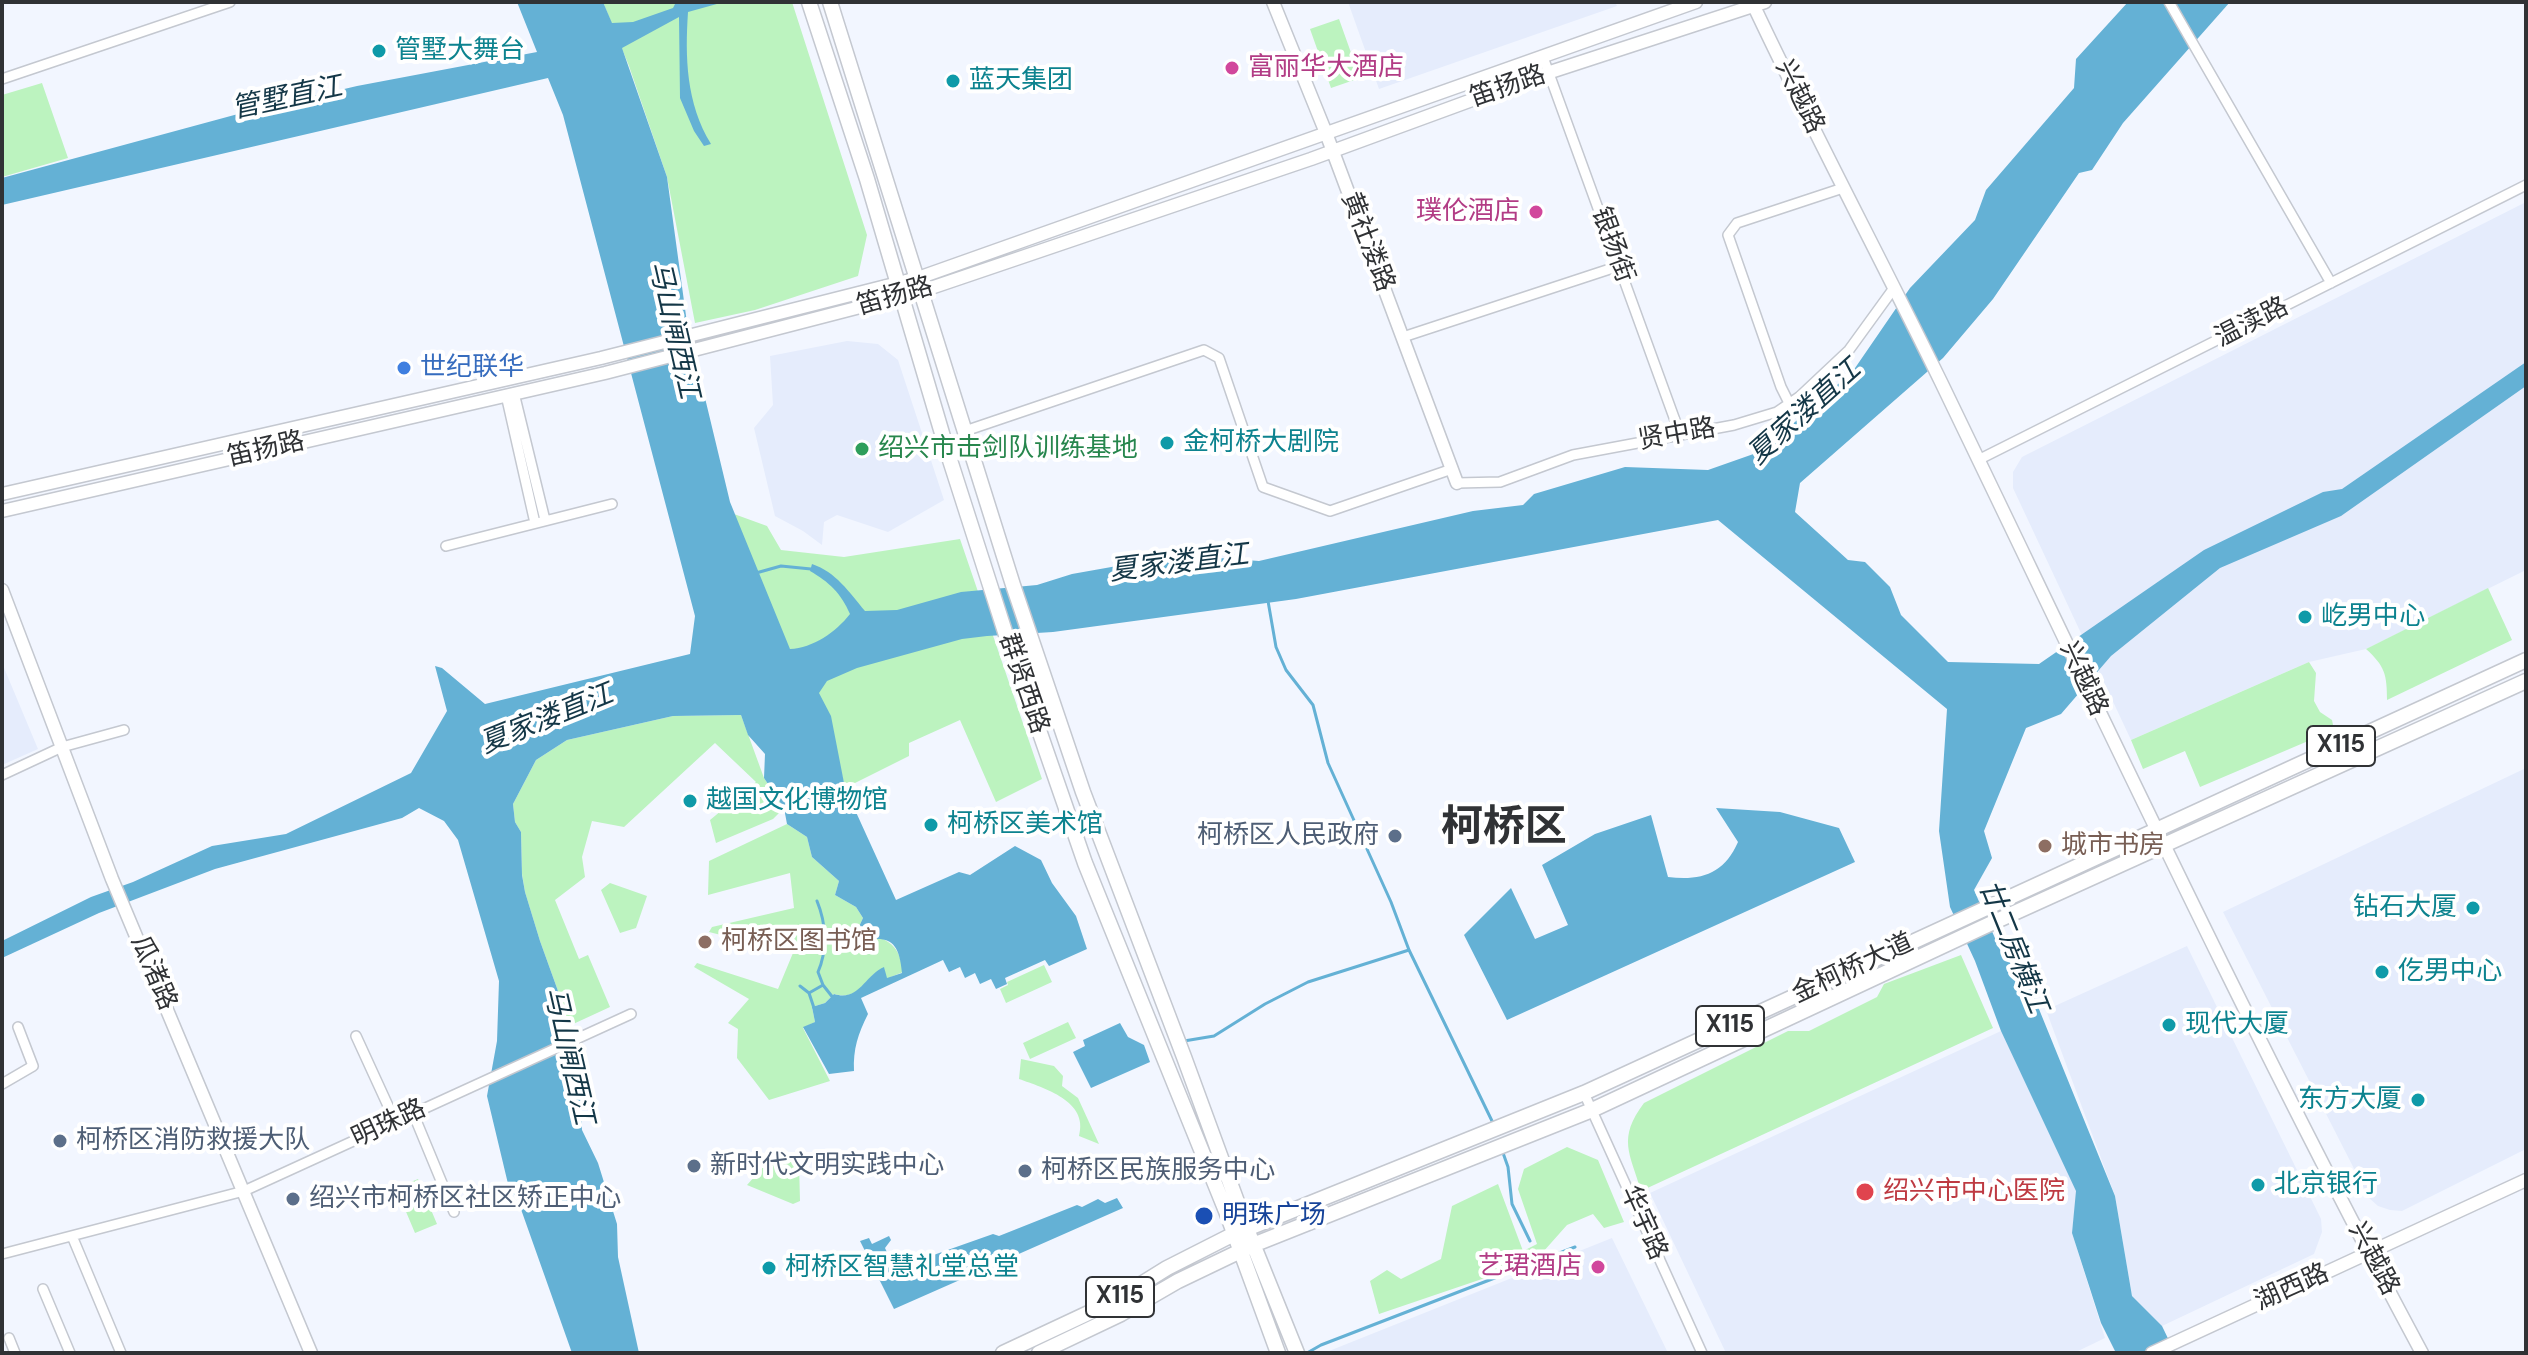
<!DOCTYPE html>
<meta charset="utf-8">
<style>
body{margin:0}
#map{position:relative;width:2528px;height:1355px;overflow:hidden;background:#f2f6ff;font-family:"DM Sans",sans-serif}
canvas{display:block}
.frame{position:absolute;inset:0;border:4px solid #303235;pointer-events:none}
</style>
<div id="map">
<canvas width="2528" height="1355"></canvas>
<div class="frame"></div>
</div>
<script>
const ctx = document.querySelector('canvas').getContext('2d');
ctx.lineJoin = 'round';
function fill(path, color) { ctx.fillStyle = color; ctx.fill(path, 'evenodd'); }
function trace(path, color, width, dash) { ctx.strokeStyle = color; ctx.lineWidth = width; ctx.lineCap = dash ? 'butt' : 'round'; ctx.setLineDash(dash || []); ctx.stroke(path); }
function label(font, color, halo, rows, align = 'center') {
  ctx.font = font + ' "DM Sans","Noto Sans SC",sans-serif'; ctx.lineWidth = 8; ctx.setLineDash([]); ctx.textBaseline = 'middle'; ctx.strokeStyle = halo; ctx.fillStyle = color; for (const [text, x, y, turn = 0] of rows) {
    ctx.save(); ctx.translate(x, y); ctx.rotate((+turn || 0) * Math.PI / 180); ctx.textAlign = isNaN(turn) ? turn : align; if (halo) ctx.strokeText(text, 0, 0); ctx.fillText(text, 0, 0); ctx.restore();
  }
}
fill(new Path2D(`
 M1348,2H1615L1617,6L1379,89Z
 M2526,202V570L2366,649L2309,662L2131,740L2013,488V472L2022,457Z
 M847,341L878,344L898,360L944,500L888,532L837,515L824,522L822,545L803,531L775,516L754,428L773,405L770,356Z
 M2,663L38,749L2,765Z
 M2526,768V1149L2402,1211L2390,1210L2378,1206L2369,1198L2223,912Z
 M2187,946L2321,1219L2322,1232L2314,1254L2162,1326L2132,1296L2115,1196L2046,1010Z
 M2001,1031L2077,1191L2072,1233L2105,1338L2074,1353H1726L1650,1193Z
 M1612,1238L1668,1353H1324Z`), '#e5ecfc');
fill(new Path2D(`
 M603,2H792L867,235L858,276L755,310L695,323L667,177L629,66Z
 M1339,19L1360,78L1331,88L1310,29Z
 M42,83L68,158L2,177V95Z
 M734,514L767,526L781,550L844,557L960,539L1042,779L996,802L960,720L909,743V756L845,788L837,754L771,608Z
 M2488,588L2512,640L2387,700C2387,675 2385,666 2366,649Z
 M2309,662L2316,673L2314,701L2320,712L2332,720L2334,730L2200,787L2185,751L2143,769L2131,740Z
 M741,715L764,778L784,808L773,819L716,843L710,820L756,782L715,743L624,827L592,821L582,857L585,877L555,900L579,959L588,955L610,1007L571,1025L562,1013L558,991L540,941L525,892L522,874L521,832L515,822L513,804L536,760L567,740L673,716Z
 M787,824L807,837L812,857L839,881L835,895L856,907L863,918L856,933C885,938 899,940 903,972L886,979L884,968C865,975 861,1002 834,994L825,1003L812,1007L815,1022L803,1028L830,1081L769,1100L737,1058L738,1029L728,1023L749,999L694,967L697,963L778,989L793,953L709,932L712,927L794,908L790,873L708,895L709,861Z
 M610,883L647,896L636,928L620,933L601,890Z
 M1961,955L1993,1028L1641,1191C1630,1153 1617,1139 1644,1103L1788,1031H1809L1877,997L1884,984Z
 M1044,965L1052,982L1006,1003L1000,989L1008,985L1007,982Z
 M1068,1022L1076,1038L1030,1059L1023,1043Z
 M1021,1059L1054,1066L1063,1076L1062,1086L1078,1098L1099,1144L1079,1136C1089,1101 1044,1088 1019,1079Z
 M1567,1147L1598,1160L1624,1222L1604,1228L1593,1214L1567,1225L1535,1261L1379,1314L1370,1281L1387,1270L1401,1279L1441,1259L1452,1206L1498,1184L1523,1251L1537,1244L1518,1189L1524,1169Z
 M772,1157L799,1163L800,1201L793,1204L747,1185Z
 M418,1179L437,1224L415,1233L396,1188Z`), '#bcf3bf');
fill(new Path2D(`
 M517,2H603L612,23L633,22L673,8L676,2H724L688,12C685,57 686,103 711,144L704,146L694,131L680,98L679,17L622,48L667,177L687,323L730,502L790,649C813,648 836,632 850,614C841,593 829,582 810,571L812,564C836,572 849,592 865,611L897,610L961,592L1037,585L1072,574L1179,555L1259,561L1473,511L1523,505L1534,494L1625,467L1708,470L1762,451L1853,371L1910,288L1975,220L1986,190L2074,88L2076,59L2128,2H2230L2123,123L2092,170L2079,173L1993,299L1943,358L1800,483L1795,512L1848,560L1865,562L1890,587L1901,615L1948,662L2039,664L2204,550L2323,492L2342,489L2526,362V386L2341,516L2220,568L2111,656L2061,714L2026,728L1984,831L1992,858L1974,890L2001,952L2030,987L2115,1196L2132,1296L2162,1326L2175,1353H2116L2101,1323L2072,1233L2076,1191L2001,1031L1975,961L1950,907L1939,831L1947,709L1718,520L1296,599L1053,632L987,636L962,639L857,668L827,681L819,693L831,716L845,788L896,900L959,872L970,875L1015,846L1041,860L1052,883L1076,916L1087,949L1049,966L1045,960L1005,978L1007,984L996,989L991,979L980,984L975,973L965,978L960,967L949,972L943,960L861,998L868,1014C858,1034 853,1049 854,1071L829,1074L803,1027L815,1022L812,1007L825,1003L834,994C859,1002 865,975 884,967L887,978L902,973C899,938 887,935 857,942L856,933L863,918L856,907L835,895L839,881L812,857L807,837L787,824L784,808L764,778L765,754L748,735L741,715L673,716L567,740L536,760L513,804L515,822L521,832L522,875L525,892L540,941L558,991L562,1013L571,1025L578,1058L582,1130L598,1163L617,1224L618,1257L639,1353H572L517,1198L509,1188L487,1096L497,1041L499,981L458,840L444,821L419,808L402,818L215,869L99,913L2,958V941L91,897L133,882L212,846L286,834L411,773L447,711L435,666L442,668L485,704L690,654L695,616L563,115L548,78L2,205V178L238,114L357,86L537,52Z
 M1716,808L1780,812L1839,828L1855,862L1507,1020L1464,935L1511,888L1535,939L1568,925L1542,865L1595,834L1651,815L1668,877C1701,881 1724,874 1738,842Z
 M1120,1023L1128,1037L1144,1045L1150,1062L1091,1088L1073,1052L1085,1046L1083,1040Z
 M1117,1198L1123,1208L894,1309L860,1241L869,1238L872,1244L889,1236L891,1240L885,1248L894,1267L908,1273L915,1270L920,1272L931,1265L925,1258L993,1234L999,1236L1077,1205L1082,1207L1098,1199L1105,1203Z`), '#64b1d5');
trace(new Path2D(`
 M756,573L781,566L811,569
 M1268,601L1276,647L1286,670L1313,705L1328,763L1391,902L1409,950L1493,1123
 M823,985L834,999
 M800,986L809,993L823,985L818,972C828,949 826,923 817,901
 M809,993L814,1008
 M1184,1041L1214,1036L1265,1004L1308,982L1409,950
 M1502,1150L1508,1167L1512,1204L1530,1241
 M1307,1353L1321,1345L1575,1247`), '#64b1d5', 3);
const street = new Path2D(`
 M2169,2L2331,283
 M1543,57L1680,434
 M2,79L230,2
 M1403,337L1619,266
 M514,393L545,520
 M506,395L535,523
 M1789,403L1781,387L1728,235L1737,223L1843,188
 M965,431L1204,350L1219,358L1263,487L1330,511L1452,469
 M1978,460L2526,185
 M1457,483L1500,482L1573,455L1734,425L1777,412L1799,397L1849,350L1894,288
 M446,546L612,504
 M2,775L62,747L124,730
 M356,1036L395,1121
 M2,1084L33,1066L18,1027
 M1584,1093L1702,1353
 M413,1113L454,1212
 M72,1236L121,1353
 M2,1254L244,1191L631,1014
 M43,1289L70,1353
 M9,1338L15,1353`);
const secondary = new Path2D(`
 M1273,2L1326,133L1457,483
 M1752,2C1812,130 1879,255 1941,382C2098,707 2251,1035 2422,1353
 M2,494L601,358L918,278L1696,2
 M2,511L605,373L922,291L1311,159L1532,78L1765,2
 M2,590L112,879L311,1353
 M2152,1353L2526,1180`);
const primary = new Path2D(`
 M809,2L867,179L949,457L1006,635L1085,863L1226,1211L1278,1353
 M830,2L1013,585L1083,792L1184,1057L1247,1229L1297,1353
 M1003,1353L1114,1301L1167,1268L1234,1234L1584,1093L2526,660
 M1039,1353L1121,1314L1178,1281L1253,1245L1592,1110L1992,923L2526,681`);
trace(street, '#c4c8d0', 12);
trace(secondary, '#c4c8d0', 15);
trace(primary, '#c4c8d0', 17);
trace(street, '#fff', 9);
trace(secondary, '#fff', 12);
trace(primary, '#fff', 14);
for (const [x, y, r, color] of [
 [379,51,8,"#0f9aa8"],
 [1232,68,8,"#d1479c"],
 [953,81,8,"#0f9aa8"],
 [1536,212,8,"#d1479c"],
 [404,368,8,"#3f7fe0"],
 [1167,443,8,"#0f9aa8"],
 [862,449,8,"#2e9e5b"],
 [2305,617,8,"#0f9aa8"],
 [690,801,8,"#0f9aa8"],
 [931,825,8,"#0f9aa8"],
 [1395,836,8,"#5c6f8a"],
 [2045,846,8,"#8d6e63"],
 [2473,908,8,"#0f9aa8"],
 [705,942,8,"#8d6e63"],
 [2382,972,8,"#0f9aa8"],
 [2169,1025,8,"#0f9aa8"],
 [2418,1100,8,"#0f9aa8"],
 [60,1141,8,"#5c6f8a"],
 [694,1166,8,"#5c6f8a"],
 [1025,1171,8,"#5c6f8a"],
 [2258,1185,8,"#0f9aa8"],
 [1865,1192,10,"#e0444e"],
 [293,1199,8,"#5c6f8a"],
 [1204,1216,10,"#1a4fb4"],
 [1598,1267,8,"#d1479c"],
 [769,1268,8,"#0f9aa8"]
]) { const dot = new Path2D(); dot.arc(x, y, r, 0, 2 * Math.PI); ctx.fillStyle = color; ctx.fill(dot); trace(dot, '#fff', 3); }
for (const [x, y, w] of [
 [2341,746,68],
 [1730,1026,68],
 [1120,1297,68]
]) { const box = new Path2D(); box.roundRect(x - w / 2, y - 20, w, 40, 6); ctx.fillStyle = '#fff'; ctx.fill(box); trace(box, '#303235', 2); }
label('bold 24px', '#303235', null, [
 ["X115",2341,746],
 ["X115",1730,1026],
 ["X115",1120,1297]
]);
label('26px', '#0d838f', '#fff', [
 ["管墅大舞台",395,51],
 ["蓝天集团",969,81],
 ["金柯桥大剧院",1183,443],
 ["屹男中心",2321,617],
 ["越国文化博物馆",706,801],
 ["柯桥区美术馆",947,825],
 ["钻石大厦",2457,908,"right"],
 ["仡男中心",2398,972],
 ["现代大厦",2185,1025],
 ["东方大厦",2402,1100,"right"],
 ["北京银行",2274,1185],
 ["柯桥区智慧礼堂总堂",785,1268]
], 'left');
label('26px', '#b23c85', '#fff', [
 ["富丽华大酒店",1248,68,"left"],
 ["璞伦酒店",1520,212],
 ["艺珺酒店",1582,1267]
], 'right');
label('26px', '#303235', '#fff', [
 ["笛扬路",1508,87,-19],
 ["兴越路",1799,97,64],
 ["黄社溇路",1367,242,69],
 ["银扬街",1612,245,70],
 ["笛扬路",895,297,-16],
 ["温渎路",2252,323,-27],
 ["贤中路",1677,435,-10],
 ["笛扬路",266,450,-13],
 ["兴越路",2083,679,65],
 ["群贤西路",1023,684,71],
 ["金柯桥大道",1853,969,-25],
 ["瓜渚路",153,973,67],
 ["明珠路",389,1124,-25],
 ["华宇路",1643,1223,66],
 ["兴越路",2373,1259,62],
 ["湖西路",2292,1288,-24]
]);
label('26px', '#366cbe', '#fff', [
 ["世纪联华",420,368]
], 'left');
label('26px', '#27864d', '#fff', [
 ["绍兴市击剑队训练基地",878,449]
], 'left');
label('26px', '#4e5e75', '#fff', [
 ["柯桥区人民政府",1379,836,"right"],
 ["柯桥区消防救援大队",76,1141],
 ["新时代文明实践中心",710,1166],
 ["柯桥区民族服务中心",1041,1171],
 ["绍兴市柯桥区社区矫正中心",309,1199]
], 'left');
label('26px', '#785e54', '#fff', [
 ["城市书房",2061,846],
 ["柯桥区图书馆",721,942]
], 'left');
label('26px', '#be3a42', '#fff', [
 ["绍兴市中心医院",1883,1192]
], 'left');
label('26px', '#164399', '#fff', [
 ["明珠广场",1222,1216]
], 'left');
label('italic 28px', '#143747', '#fff', [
 ["管墅直江",287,99,-12],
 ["马山闸西江",673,330,77],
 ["夏家溇直江",1805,413,-42],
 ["夏家溇直江",1179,564,-7],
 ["夏家溇直江",547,720,-22],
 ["廿二房横江",2012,947,68],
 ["马山闸西江",568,1056,77]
]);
label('bold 42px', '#303235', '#fff', [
 ["柯桥区",1504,829]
]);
</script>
